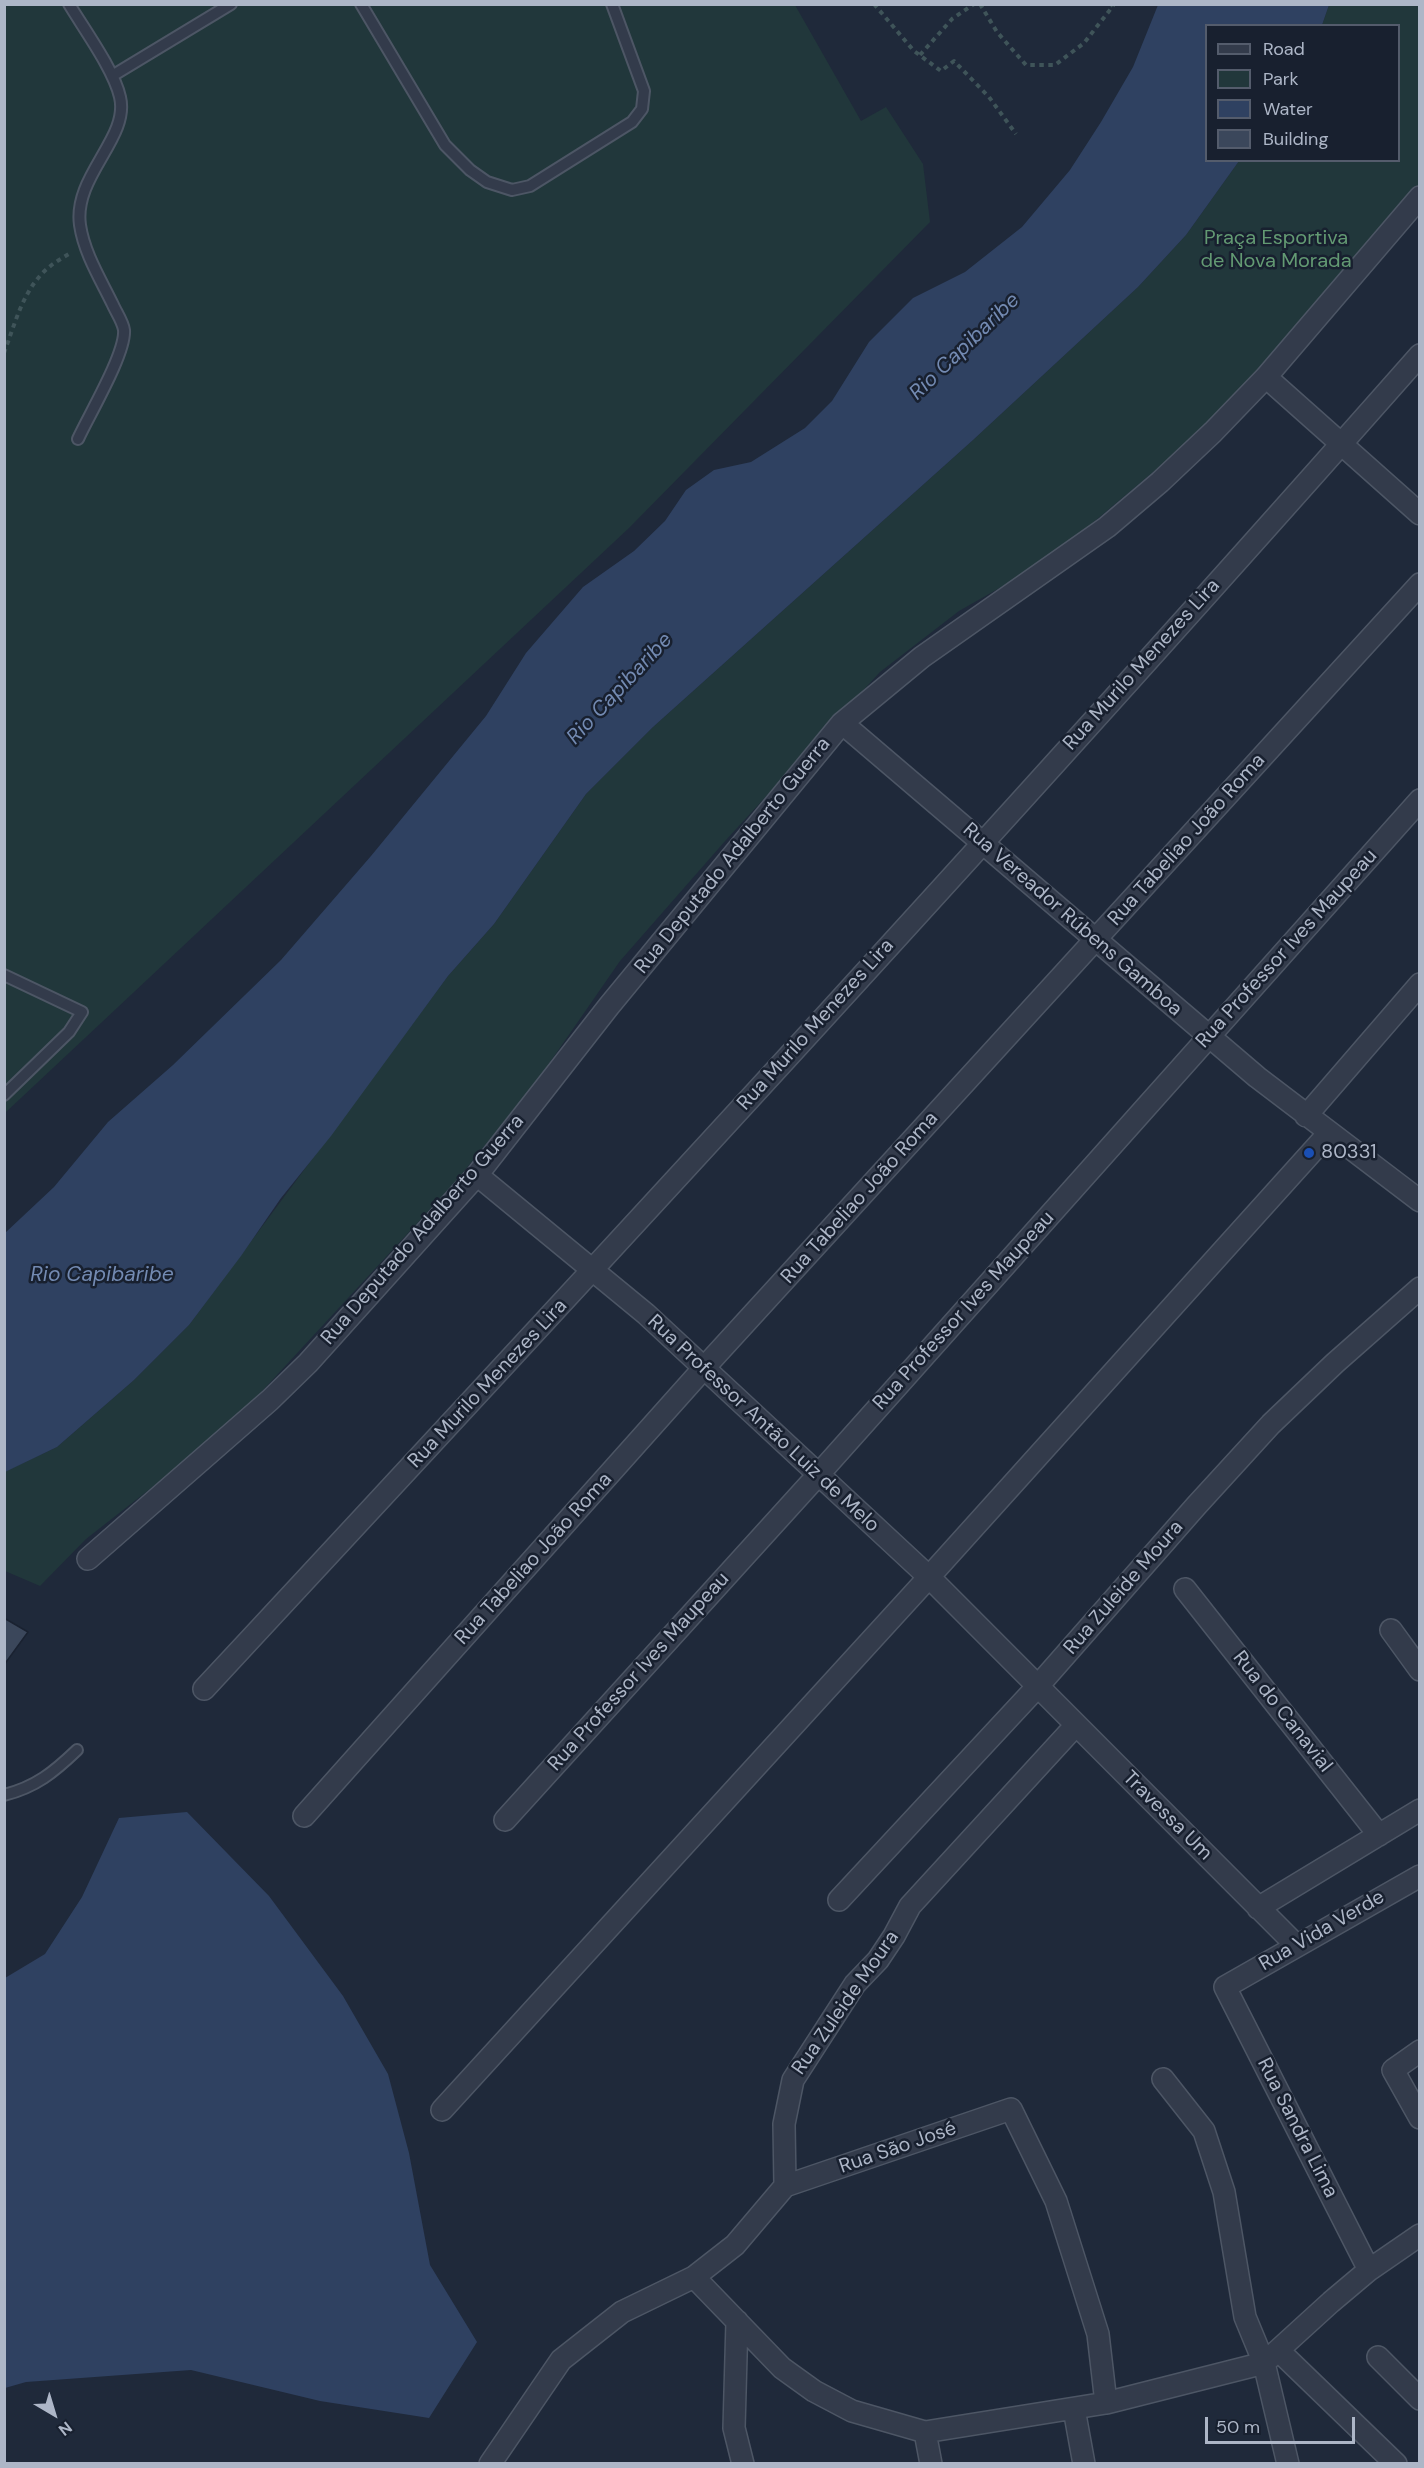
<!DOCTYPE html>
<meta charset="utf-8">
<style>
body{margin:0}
#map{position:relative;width:1424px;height:2468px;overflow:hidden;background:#1f293a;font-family:"DM Sans",sans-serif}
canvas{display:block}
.frame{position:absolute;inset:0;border:6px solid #adb6c7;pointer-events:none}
.legend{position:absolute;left:1205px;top:24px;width:195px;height:138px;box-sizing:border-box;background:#18202f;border:2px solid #545c6c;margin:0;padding:8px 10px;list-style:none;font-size:18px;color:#adb6c7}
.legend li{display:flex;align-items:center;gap:12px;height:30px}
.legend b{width:30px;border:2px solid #545c6c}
.north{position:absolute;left:24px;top:2384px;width:60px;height:60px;-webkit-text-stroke:4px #18202f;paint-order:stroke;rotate:142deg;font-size:16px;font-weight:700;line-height:24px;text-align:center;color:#adb6c7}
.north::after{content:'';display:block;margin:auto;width:21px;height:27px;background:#adb6c7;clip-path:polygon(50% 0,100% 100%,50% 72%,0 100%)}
.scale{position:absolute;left:1205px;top:2417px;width:150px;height:27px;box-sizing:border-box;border:3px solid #adb6c7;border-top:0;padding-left:8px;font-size:18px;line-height:21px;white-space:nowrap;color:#adb6c7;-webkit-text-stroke:4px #18202f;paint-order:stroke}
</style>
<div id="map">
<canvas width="1424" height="2468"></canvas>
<div class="frame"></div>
<ul class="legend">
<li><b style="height:8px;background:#333b4b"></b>Road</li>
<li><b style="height:16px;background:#21373b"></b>Park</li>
<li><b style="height:16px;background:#2f4161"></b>Water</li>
<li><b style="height:16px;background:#3b475b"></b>Building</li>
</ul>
<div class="north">N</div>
<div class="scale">50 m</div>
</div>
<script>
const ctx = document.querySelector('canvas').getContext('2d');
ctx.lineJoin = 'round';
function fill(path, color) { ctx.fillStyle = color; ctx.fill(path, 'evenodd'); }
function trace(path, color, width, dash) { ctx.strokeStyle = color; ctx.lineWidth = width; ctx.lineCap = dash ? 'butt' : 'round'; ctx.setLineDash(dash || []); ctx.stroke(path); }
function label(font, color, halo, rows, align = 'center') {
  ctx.font = font + ' "DM Sans",sans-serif'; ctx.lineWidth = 5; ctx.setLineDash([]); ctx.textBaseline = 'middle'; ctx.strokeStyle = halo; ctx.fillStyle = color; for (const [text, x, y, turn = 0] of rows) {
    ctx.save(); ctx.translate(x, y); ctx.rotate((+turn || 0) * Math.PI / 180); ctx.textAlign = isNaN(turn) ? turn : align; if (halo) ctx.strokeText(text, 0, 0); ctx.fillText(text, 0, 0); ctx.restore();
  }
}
fill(new Path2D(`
 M5,5H795L861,121L886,107L923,164L930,222L629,528L5,1113Z
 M1329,5H1419V187L1241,403L1238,401L1047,561L959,611L880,672L726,840L620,961L539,1078L457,1180L228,1428L86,1539L40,1586L5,1571L4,1472L57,1447L134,1380L189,1325L448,976L494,924L586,794L653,727L973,440L1138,287L1186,235L1239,161L1398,160V26L1322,25Z`), '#21373b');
fill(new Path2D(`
 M1158,5H1329L1322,25L1206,26V160L1239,161L1186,235L1138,287L973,440L653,727L586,794L494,924L448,976L331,1136L281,1198L241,1256L189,1325L134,1380L57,1447L5,1472V1233L54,1187L108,1122L173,1065L281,960L371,856L486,716L526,653L583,587L634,551L665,521L686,490L714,470L751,462L805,428L832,401L869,342L913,298L965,272L1022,227L1070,170L1101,122L1133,67Z
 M187,1812L269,1896L343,1996L388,2074L409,2153L430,2265L477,2342L429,2418L320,2401L191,2370L26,2382L5,2388V1978L45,1954L82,1897L119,1818Z`), '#2f4161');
const building = new Path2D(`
 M4,1618L28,1632L4,1665Z`);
fill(building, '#3b475b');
trace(building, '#1a2231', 1.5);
const lane = new Path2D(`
 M69,4C84,29 114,70 120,97C130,138 73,176 80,225C84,253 101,280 113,305C116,312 123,322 124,330C126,353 89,415 78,439
 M361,4L445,145L470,170L487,182L512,190L530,186L632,122L642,109L644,91L612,4
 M112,76L231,4
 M4,975L82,1012L69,1032L4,1095
 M4,1795C36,1787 54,1772 77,1750`);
const street = new Path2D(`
 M1266,377L1420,514
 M842,723L1257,1077L1420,1201
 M1306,1116L1420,984
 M477,1175L646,1314L929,1577L1296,1945
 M88,1559L270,1400L308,1363L477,1175L609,1006L842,723L922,657L1107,527L1160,482L1213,432L1266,377L1420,197
 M1185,1589L1379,1835
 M1391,1630L1420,1670
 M204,1689C614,1248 1022,806 1420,355
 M304,1816L703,1369L1420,584
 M505,1820L818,1475L1420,800
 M839,1900L1038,1686L1196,1506L1271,1424L1335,1363L1420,1288
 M1258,1908L1420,1810
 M1420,2051L1393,2070L1420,2118
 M1163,2079L1204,2131L1224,2192L1245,2317L1264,2363L1288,2464
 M442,2110L929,1577L1329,1133
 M785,2186L1011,2109L1056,2201L1098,2334L1106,2403
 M1369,2270L1225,1987L1420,1876
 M694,2277L782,2368L814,2391L852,2411L925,2432L1106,2403L1264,2363L1331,2302L1369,2270L1420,2235
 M737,2321L734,2428L743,2464
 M1279,2351L1396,2464
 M1378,2357L1420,2399
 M1074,2409L1084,2464
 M925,2432L931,2464
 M490,2464L561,2360L622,2312L694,2277L735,2245L785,2186L784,2124L793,2080L855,1984L878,1960L894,1936L910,1906L1076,1725`);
trace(lane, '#4d5665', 14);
trace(street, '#4d5665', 24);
trace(new Path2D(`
 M874,4L914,51L941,71L954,61L989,97L1016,134
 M980,4L997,32L1026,65H1055L1084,43L1113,6L1111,4
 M920,55L952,19L974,4
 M4,353C15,324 23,289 48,268C55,262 64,257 72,252`), '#3f5459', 4, [4.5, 4.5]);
trace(lane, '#333b4b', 10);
trace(street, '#333b4b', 21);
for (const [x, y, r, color] of [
 [1309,1153,6,"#1a4fb4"]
]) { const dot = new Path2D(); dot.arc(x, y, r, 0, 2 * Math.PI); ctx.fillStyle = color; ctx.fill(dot); trace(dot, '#18202f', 2); }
label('20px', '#639a73', '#18202f', [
 ["Praça Esportiva",1276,239],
 ["de Nova Morada",1276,262]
]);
label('20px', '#adb6c7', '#18202f', [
 ["Rua Murilo Menezes Lira",1142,665,-48],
 ["Rua Tabeliao João Roma",1187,840,-48],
 ["Rua Deputado Adalberto Guerra",733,856,-51],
 ["Rua Vereador Rúbens Gamboa",1072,920,41],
 ["Rua Professor Ives Maupeau",1287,949,-48],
 ["Rua Murilo Menezes Lira",816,1025,-48],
 ["Rua Tabeliao João Roma",860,1198,-48],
 ["Rua Deputado Adalberto Guerra",423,1230,-49],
 ["Rua Professor Ives Maupeau",964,1311,-48],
 ["Rua Murilo Menezes Lira",488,1384,-47],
 ["Rua Professor Antão Luiz de Melo",763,1424,43],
 ["Rua Tabeliao João Roma",534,1559,-48],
 ["Rua Zuleide Moura",1124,1588,-49],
 ["Rua Professor Ives Maupeau",639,1672,-48],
 ["Rua do Canavial",1282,1712,52],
 ["Travessa Um",1167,1816,45],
 ["Rua Vida Verde",1322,1931,-30],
 ["Rua Zuleide Moura",846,2003,-55],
 ["Rua Sandra Lima",1297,2128,63],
 ["Rua São José",898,2148,-19]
]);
label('20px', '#adb6c7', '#18202f', [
 ["80331",1321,1153]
], 'left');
label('italic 21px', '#738ab2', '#18202f', [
 ["Rio Capibaribe",965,347,-44],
 ["Rio Capibaribe",620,689,-47],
 ["Rio Capibaribe",102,1275]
]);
</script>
